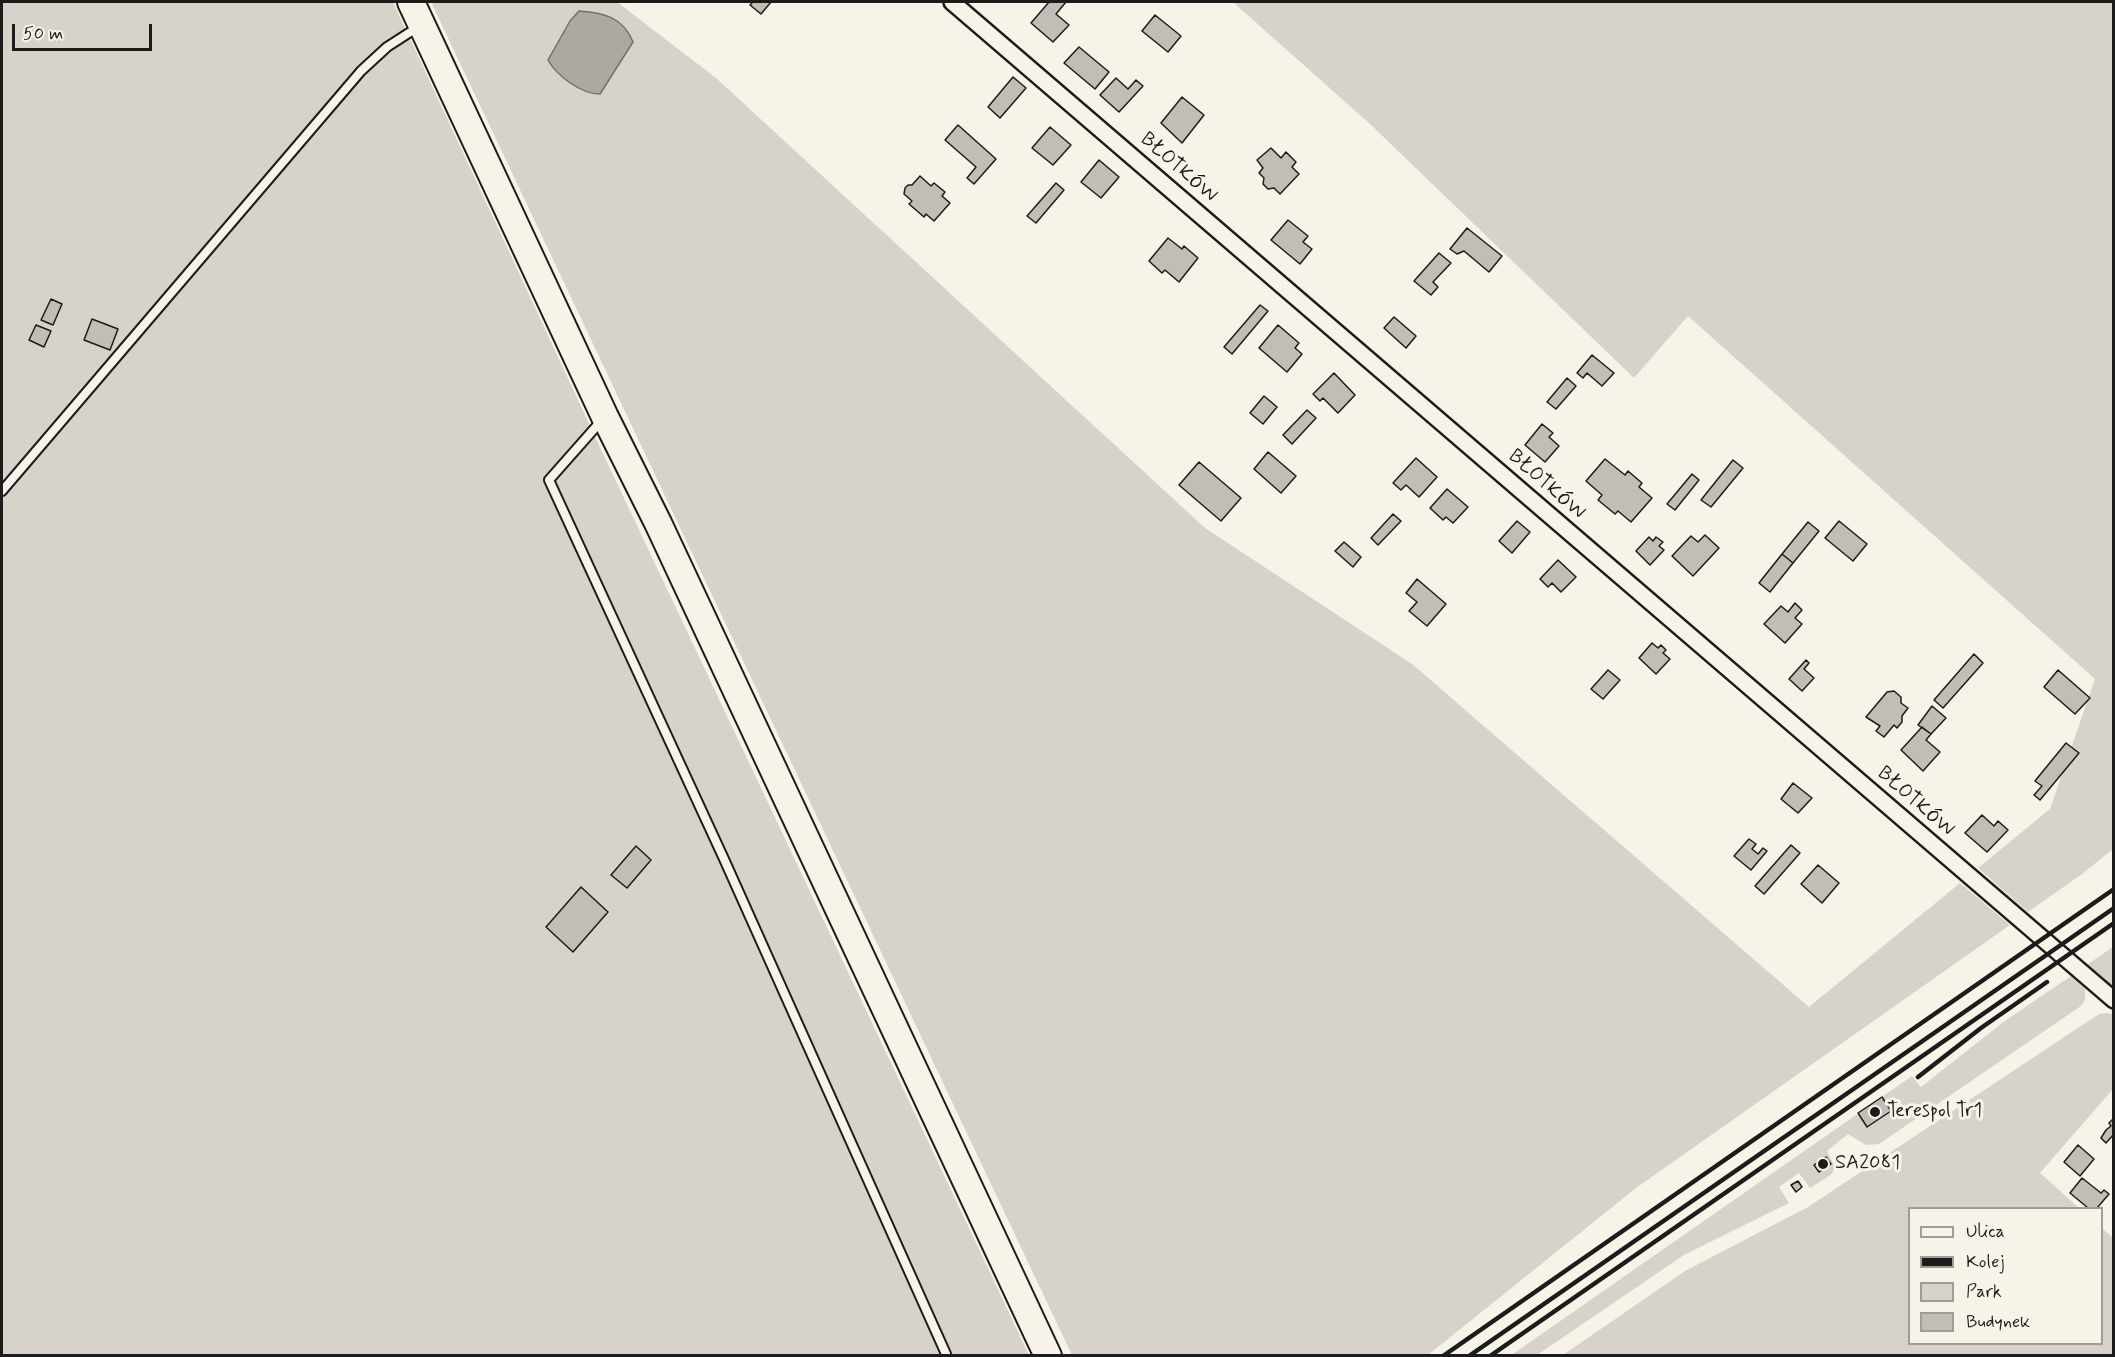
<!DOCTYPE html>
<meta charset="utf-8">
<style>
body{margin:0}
#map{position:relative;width:2115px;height:1357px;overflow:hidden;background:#f7f3e8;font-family:Mynerve,sans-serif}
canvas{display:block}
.frame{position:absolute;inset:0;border:3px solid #1c1c1c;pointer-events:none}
.legend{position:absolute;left:1908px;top:1207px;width:195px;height:138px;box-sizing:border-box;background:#f7f3e8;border:2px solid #9f9d96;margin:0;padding:8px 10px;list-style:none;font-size:18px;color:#1c1c1c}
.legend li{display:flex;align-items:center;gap:12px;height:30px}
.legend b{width:30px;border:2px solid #9f9d96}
.scale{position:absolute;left:12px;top:24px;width:140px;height:27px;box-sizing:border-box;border:3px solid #1c1c1c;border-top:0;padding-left:8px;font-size:18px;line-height:21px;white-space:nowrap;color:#1c1c1c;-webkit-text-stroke:4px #f7f3e8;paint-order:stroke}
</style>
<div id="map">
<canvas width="2115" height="1357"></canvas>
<div class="frame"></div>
<ul class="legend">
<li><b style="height:8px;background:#f7f3e8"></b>Ulica</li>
<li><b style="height:8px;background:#1c1c1c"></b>Kolej</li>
<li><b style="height:16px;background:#d7d3cb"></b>Park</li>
<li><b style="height:16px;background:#c0beb5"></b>Budynek</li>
</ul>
<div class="scale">50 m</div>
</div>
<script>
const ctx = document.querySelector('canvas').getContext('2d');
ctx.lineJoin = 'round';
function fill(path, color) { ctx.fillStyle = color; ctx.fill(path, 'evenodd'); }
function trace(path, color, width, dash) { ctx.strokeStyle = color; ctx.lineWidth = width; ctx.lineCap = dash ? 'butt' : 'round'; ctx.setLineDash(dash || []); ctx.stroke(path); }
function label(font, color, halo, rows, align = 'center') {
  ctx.font = font + ' Mynerve,sans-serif'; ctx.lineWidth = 6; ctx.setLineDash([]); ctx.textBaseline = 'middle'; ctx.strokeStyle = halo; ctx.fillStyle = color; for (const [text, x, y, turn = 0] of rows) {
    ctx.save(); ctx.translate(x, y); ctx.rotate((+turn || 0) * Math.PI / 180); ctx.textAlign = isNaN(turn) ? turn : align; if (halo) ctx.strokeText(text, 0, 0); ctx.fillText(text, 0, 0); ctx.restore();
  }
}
fill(new Path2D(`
 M2,2H393L598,443L1029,1355H2Z
 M436,2H617L716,78L1205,528L1412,664L1809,1007L1960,883L2010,925L1636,1188L1428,1355H1072L432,4Z
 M1233,2H2113V849L2082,874L2028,912L1978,868L2050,809L2095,679L1688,316L1634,378L1370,124Z
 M2113,947V987L2088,964Z
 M2071,976L2085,989V1000L2081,1006L1879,1144L1866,1145L1848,1134L1827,1151L1835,1167L1832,1174L1810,1188L1799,1173L1779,1187L1789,1203L1684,1255L1537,1355L1510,1356L1912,1076L1921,1087L2002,1023Z
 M2107,1013L2113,1014V1089L2040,1173L2079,1208H1910V1344H2102V1228L2113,1238V1355H1563L1685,1271L1808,1207L2099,1014Z`), '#d7d3cb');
const water = new Path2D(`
 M579,11C604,13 623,17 633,42L600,94C581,94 557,76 548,60L570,21Z`);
fill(water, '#aca9a2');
trace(water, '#72716c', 1.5);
const building = new Path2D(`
 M753,2H771L761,14L750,5Z
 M1049,2H1066L1056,14L1069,25L1053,42L1031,23Z
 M1155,15L1181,36L1168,52L1142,31Z
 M1079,47L1109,72L1095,89L1064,63Z
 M1013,77L1026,88L1000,118L988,107Z
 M1116,78L1128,89L1136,80L1143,86L1119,112L1100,95Z
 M1182,97L1204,115L1182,143L1161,123Z
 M958,125L996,159L974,184L967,178L976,167L945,140Z
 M1050,127L1071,145L1053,165L1032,148Z
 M1271,148L1281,158L1286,152L1296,162L1292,167L1299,174L1280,194L1274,188L1268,189L1263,184L1264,178L1259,173L1263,168L1257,160Z
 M1099,160L1119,177L1101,198L1081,182Z
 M920,176L931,186L934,183L945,192L942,196L950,203L934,221L926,214L924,217L909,204L912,201L904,194L905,188L908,185H912Z
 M1056,183L1064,190L1036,223L1027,216Z
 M1288,220L1308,236L1303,242L1312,249L1300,264L1271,240Z
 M1467,228L1502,256L1489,272L1464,251L1457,254L1450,249Z
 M1168,238L1182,249L1184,246L1198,258L1179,282L1165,270L1162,273L1149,261Z
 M1439,253L1451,263L1433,282L1438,287L1431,295L1414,281Z
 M51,299L62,304L53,325L41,320Z
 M1260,305L1268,311L1232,354L1224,347Z
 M1394,317L1416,336L1406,348L1384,328Z
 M92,319L118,329L110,350L84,340Z
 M36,325L51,331L44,347L29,340Z
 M1278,325L1299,343L1295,348L1302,354L1287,372L1259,348Z
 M1592,355L1614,373L1602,386L1587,373L1583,378L1577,373Z
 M1334,373L1355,395L1338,413L1323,398L1320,401L1313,394Z
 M1567,378L1576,386L1556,409L1547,402Z
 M1264,396L1277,407L1263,424L1250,413Z
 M1307,410L1316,418L1292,444L1283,435Z
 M1542,424L1553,433L1549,437L1559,446L1545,462L1525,445Z
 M1268,452L1296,476L1281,493L1254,469Z
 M1416,458L1437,477L1419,497L1406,485L1401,490L1393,483Z
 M1605,459L1625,475L1628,471L1642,483L1639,487L1652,498L1631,522L1618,511L1615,514L1598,500L1602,495L1586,481Z
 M1733,460L1743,468L1711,507L1701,500Z
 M1199,462L1241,498L1221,521L1179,485Z
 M1692,474L1699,480L1675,510L1667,504Z
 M1447,489L1468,507L1453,523L1446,517L1443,520L1430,508Z
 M1393,514L1401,521L1378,545L1371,538Z
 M1517,521L1530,532L1512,553L1499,541Z
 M1839,521L1867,544L1853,561L1825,538Z
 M1808,522L1819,531L1793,563L1782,554Z
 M1705,535L1719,548L1693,576L1672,556L1691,536L1698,542Z
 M1649,537L1653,541L1656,537L1663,542L1659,546L1664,550L1650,565L1636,551Z
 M1344,542L1361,557L1353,567L1335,551Z
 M1782,554L1793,563L1770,592L1759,583Z
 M1558,560L1576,577L1561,592L1552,583L1548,587L1540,579Z
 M1417,579L1446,604L1427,626L1409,611L1417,602L1406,593Z
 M1795,603L1802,610L1795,618L1802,624L1785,643L1764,624L1781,606L1788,612Z
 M1652,643L1658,648L1661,645L1666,650L1663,653L1670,659L1656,674L1639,658Z
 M1974,654L1983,663L1943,708L1934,700Z
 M1806,660L1809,663L1804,669L1814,678L1802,691L1789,679Z
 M1608,670L1620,680L1603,699L1591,689Z
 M2058,670L2090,698L2075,714L2044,687Z
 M1894,691L1901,697V703L1908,708L1902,716V722L1897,728L1894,725L1884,737L1876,731L1880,726L1866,717L1887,692Z
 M1932,706L1946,718L1931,734L1918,725Z
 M1922,727L1931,734L1926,740L1940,752L1923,771L1901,750Z
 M2066,743L2079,753L2040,800L2034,795L2042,786L2035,781Z
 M1793,783L1812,798L1798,813L1781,799Z
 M1982,815L1994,826L1998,821L2008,830L1987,852L1965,833Z
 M1749,839L1756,844L1752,849L1758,854L1763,848L1767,851L1751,870L1734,856Z
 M1791,845L1800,853L1764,894L1755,886Z
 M636,846L651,860L627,888L611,875Z
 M1818,865L1839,883L1822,903L1801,884Z
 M581,887L608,912L573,952L546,927Z
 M1882,1097L1891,1111L1867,1127L1858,1113Z
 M2114,1118V1134L2106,1143L2101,1138L2106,1130L2111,1126L2109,1123Z
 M2078,1145L2094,1159L2080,1176L2064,1162Z
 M1826,1157L1831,1164L1819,1172L1814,1165Z
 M2082,1178L2101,1193L2104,1190L2109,1194L2097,1208H2088L2070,1193Z
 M1798,1181L1802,1187L1796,1192L1791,1185Z`);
fill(building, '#c0beb5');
trace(building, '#1c1c1c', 1.5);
const lane = new Path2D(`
 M602,420L549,480L724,859L946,1354
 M2,491L361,71L387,47L418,27`);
const street = new Path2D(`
 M952,2L2114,1000`);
const highway = new Path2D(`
 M411,2L605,417L658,523L1048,1356`);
trace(lane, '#1c1c1c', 12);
trace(street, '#1c1c1c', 20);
trace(highway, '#1c1c1c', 30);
trace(lane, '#f7f3e8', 8);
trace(street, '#f7f3e8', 15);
trace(highway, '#f7f3e8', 26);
trace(new Path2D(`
 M1918,1077L1981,1028L2047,982
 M1443,1356L2114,889
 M1469,1356L2114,908
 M1490,1356L2114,923`), '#1c1c1c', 4.5);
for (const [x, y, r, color] of [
 [1875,1112,6,"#1c1c1c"],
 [1823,1164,6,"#1c1c1c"]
]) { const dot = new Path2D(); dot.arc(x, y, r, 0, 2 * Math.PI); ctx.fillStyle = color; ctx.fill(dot); trace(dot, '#f7f3e8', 2); }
label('20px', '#1c1c1c', '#f7f3e8', [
 ["BŁOTKÓW",1178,168,41],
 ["BŁOTKÓW",1546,485,41],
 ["BŁOTKÓW",1915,802,41]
]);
label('20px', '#1c1c1c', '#f7f3e8', [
 ["Terespol Tr1",1887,1112],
 ["SA2081",1835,1164]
], 'left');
</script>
